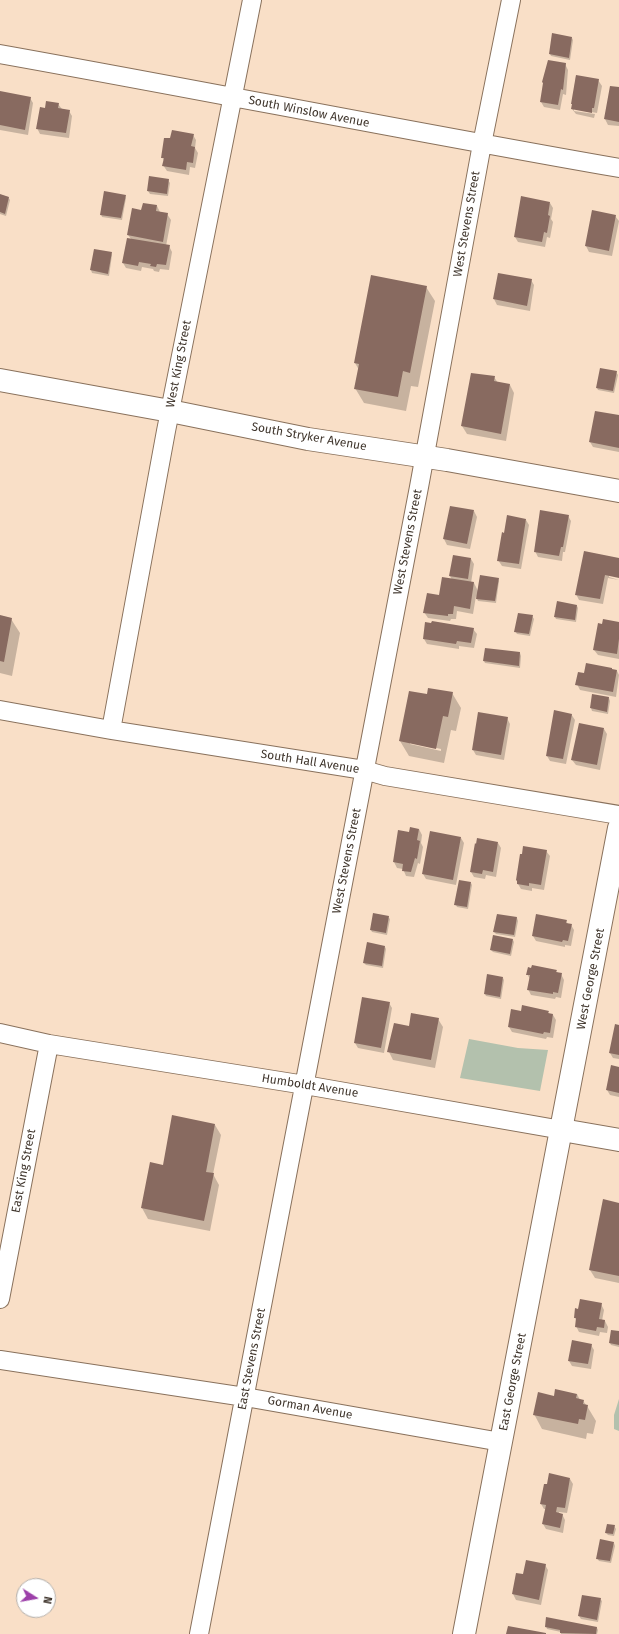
<!DOCTYPE html>
<style>
body{margin:0}
#map{position:relative;width:619px;height:1634px;overflow:hidden;background:#f9dfc7;font-family:"Fira Sans",sans-serif}
canvas{display:block}
.north{position:absolute;left:16px;top:1578px;width:40px;height:40px;box-sizing:border-box;background:#fff;border:1px solid #b3afab;border-radius:50%;rotate:101deg;font-size:11px;font-weight:700;line-height:16px;text-align:center;color:#40362d}
.north::after{content:'';display:block;margin:auto;width:14px;height:18px;background:#9c3fa9;clip-path:polygon(50% 0,100% 100%,50% 72%,0 100%)}
</style>
<div id="map">
<canvas width="619" height="1634"></canvas>
<div class="north">N</div>
</div>
<script>
const ctx = document.querySelector('canvas').getContext('2d');
ctx.lineJoin = 'round';
function fill(path, color) { ctx.fillStyle = color; ctx.fill(path, 'evenodd'); }
function trace(path, color, width, dash) { ctx.strokeStyle = color; ctx.lineWidth = width; ctx.lineCap = dash ? 'butt' : 'round'; ctx.setLineDash(dash || []); ctx.stroke(path); }
function label(font, color, halo, rows, align = 'center') {
  ctx.font = font + ' "Fira Sans",sans-serif'; ctx.lineWidth = 4; ctx.setLineDash([]); ctx.textBaseline = 'middle'; ctx.strokeStyle = halo; ctx.fillStyle = color; for (const [text, x, y, turn = 0] of rows) {
    ctx.save(); ctx.translate(x, y); ctx.rotate((+turn || 0) * Math.PI / 180); ctx.textAlign = isNaN(turn) ? turn : align; if (halo) ctx.strokeText(text, 0, 0); ctx.fillText(text, 0, 0); ctx.restore();
  }
}
fill(new Path2D(`
 M469,1039L518,1048L548,1050L540,1091L460,1078Z
 M619,1399V1431L614,1429V1415Z`), '#b3c1ad');
fill(new Path2D(`
 M572,38L573,40L570,60L551,56L550,54Z
 M565,64L568,70L566,95L563,94L560,110L544,107L541,102Z
 M576,76L598,80L602,86L597,113L574,109V111L595,114L594,118L576,114L572,109V104Z
 M619,88V126L608,125L605,119Z
 M0,92L30,98L33,103L28,135L0,130Z
 M58,104L62,109L69,111L72,116L69,138L40,134L37,128Z
 M193,135L196,140L195,148L198,153L195,168L190,167L189,175L167,171L163,165L164,161L162,157Z
 M168,180L170,183L168,196L150,194L148,191Z
 M0,195L8,197L10,200L6,216L0,214Z
 M125,196L126,198L122,220L102,217L101,214Z
 M550,203L553,208L551,219L553,222L550,238L547,237L545,247L518,242L515,237Z
 M157,206L160,212L167,214L171,220L166,246H169L172,252L169,270L160,269L159,272L154,271L153,269L142,267L141,271L126,268L123,263L131,239L128,235L142,211Z
 M615,216L619,221L612,256L589,252L586,246Z
 M95,250L111,253L112,255L109,276L92,273L91,270Z
 M499,274L531,280L534,285L530,311L497,305L494,299Z
 M426,287L435,301L418,387L411,386L406,411L364,403L355,388L359,370L355,363Z
 M616,372L618,375L614,393L598,390L597,388Z
 M494,377L498,383L510,385L514,393L506,441L467,434L462,426Z
 M619,416V452L593,447L590,442Z
 M474,511L477,517L470,549L447,545L444,539Z
 M568,516L571,521L565,552H563L562,561L538,557L535,551Z
 M526,520L529,525L521,569L502,566L498,560Z
 M471,559L474,564L471,583H474L478,591L498,579L499,581L496,603L478,601L476,596L473,614L457,611L456,619H451L450,621L428,618L424,612L440,596L452,580L450,576Z
 M619,559V577L609,575V577L619,580L608,578L603,604L579,600L576,594Z
 M577,606L578,608L576,622L556,619L555,617Z
 M0,616L11,619L20,633L12,676L0,673Z
 M532,616L534,619L530,636L517,634L515,631Z
 M619,623V659L598,655L594,650Z
 M473,629L477,634L474,648L459,646V649L427,644L424,639Z
 M520,653L521,656L520,668L485,663L484,661Z
 M612,670L617,671L619,675L616,697L580,690L577,684L585,675Z
 M452,693L461,708L456,731L451,730L444,763L409,756L400,741L428,696ZM410,742L441,749V751L410,744Z
 M609,698L610,701L608,714L592,711L591,708Z
 M571,714L575,720L566,764L550,761L547,756Z
 M507,718L510,724L504,760L476,755L473,750Z
 M604,729L607,734L600,770L576,765L572,760Z
 M419,829L422,835L421,843L423,847L420,864L418,863L414,877L406,876L403,869L397,868L394,862L410,833Z
 M461,838L464,843L456,885L426,879L423,874Z
 M498,843L501,848L496,877L486,875L485,879L474,877L471,872Z
 M546,851L550,856L544,890L532,888V891L521,889L518,884Z
 M471,883L472,885L468,909L457,907L456,905Z
 M497,915L517,918L518,921L515,937L496,934L494,932Z
 M388,917L390,919L387,935L372,932L371,930Z
 M566,921L568,924L571,925L574,930L571,946L565,945V947L536,941L533,936Z
 M513,940L514,942L511,956L493,952L491,950Z
 M385,947L386,949L383,968L366,965L364,963Z
 M556,971L558,973L561,974L564,980L561,998L556,997L555,999L531,995L528,989L530,979L527,974Z
 M503,978L504,980L501,999L486,996L485,994Z
 M389,1003L392,1008L384,1053L358,1048L355,1043Z
 M548,1011L549,1014L553,1015L556,1020L553,1038L547,1037L546,1039L512,1032L509,1027L522,1012Z
 M438,1019L443,1027L435,1068L393,1060L389,1052L409,1027Z
 M619,1026V1059L613,1058L610,1053Z
 M619,1068V1097L610,1095L607,1090Z
 M215,1125L221,1135L213,1174L219,1185L210,1231L148,1219L142,1208L164,1166Z
 M619,1204V1283L595,1278L590,1270Z
 M601,1304L604,1310L602,1321H605L608,1327L607,1333L600,1332L599,1336L579,1332L576,1326L577,1321L575,1318Z
 M619,1332V1347L611,1345L610,1343Z
 M591,1345L594,1350L591,1369L572,1366L569,1361Z
 M577,1394L580,1400L583,1401L587,1406L596,1421L593,1434L587,1433L586,1439L542,1429L534,1414L555,1397Z
 M570,1479L573,1484L567,1513L559,1512V1514H562L565,1520L563,1533L546,1529L543,1524L546,1509H544L541,1504Z
 M614,1526L616,1529L614,1536L608,1535L606,1533Z
 M614,1543L615,1546L611,1563L599,1561L597,1558Z
 M545,1565L548,1570L541,1605L516,1600L513,1594Z
 M600,1599L602,1601L598,1622L581,1619L579,1616Z
 M546,1626L597,1628L598,1630L597,1634H561V1632L547,1629Z`), '#0003');
fill(new Path2D(`
 M552,33L572,37L569,58L549,54Z
 M548,60L566,63L563,90L561,89L558,105L540,102L543,83L542,82Z
 M576,75L599,79L594,108H592V113L571,109L572,104H571Z
 M610,86L619,87V122L604,119Z
 M0,91L31,97L25,130L0,125Z
 M46,101L59,103L58,108L70,110L66,133L36,129L40,107L45,108Z
 M172,130L194,134L191,146L195,147L193,163L187,162L186,170L162,166L164,158H161L164,138H170Z
 M149,176L169,179L167,194L147,191Z
 M104,191L126,195L121,218L100,215Z
 M0,194L9,197L5,214L0,212Z
 M521,196L550,202L548,215L550,216L547,233L544,232L542,242L514,237Z
 M143,203L157,205L156,211L168,213L163,242L127,235L132,208L141,210Z
 M592,210L616,215L609,251L585,246Z
 M127,238L170,245L166,265L157,264L156,267L150,266L151,264L139,262L138,266L122,263Z
 M94,249L112,252L108,274L90,270Z
 M498,273L532,279L527,306L493,299Z
 M371,275L427,286L410,373L403,371L398,397L354,389L359,364L354,363Z
 M600,368L617,371L613,391L596,388Z
 M471,373L495,376L494,381L510,384L501,434L461,426Z
 M595,411L619,415V448L589,442Z
 M450,506L474,510L467,544L443,539Z
 M540,510L569,515L563,547H561L559,556L534,552Z
 M507,515L526,519L519,564L497,561L502,532L504,533Z
 M584,551L619,558V578L605,575L600,599L575,595Z
 M453,555L471,558L468,579L449,576Z
 M480,575L499,578L495,601L476,599Z
 M442,577L474,582L470,609L454,606L453,614H448V616L423,613L427,593L439,595Z
 M557,601L577,605L575,620L554,617Z
 M518,613L533,615L529,634L514,632Z
 M0,615L12,618L4,662L0,661Z
 M603,619L619,622V639L617,654L593,650L598,623L602,624Z
 M432,621L474,628L471,643L457,641L456,644L423,639L425,622L431,623Z
 M485,648L520,652L519,666L483,661Z
 M586,663L612,668V669L617,670L613,692L575,685L578,672L584,673Z
 M428,688L453,692L448,717L443,716L436,749L399,741L409,691L427,694Z
 M592,694L609,697L607,712L590,708Z
 M554,710L572,714L563,759L546,756Z
 M478,712L508,717L501,755L472,750Z
 M579,723L604,728L597,765L571,760Z
 M410,827L419,829L417,840L420,841L417,859L415,858L411,872L402,871L403,864L393,862L398,830L409,832Z
 M430,831L461,837L453,880L422,874Z
 M477,838L498,842L493,872L483,870L482,874L470,872L475,843L476,844Z
 M523,846L547,850L541,885L529,883V886L517,884V881L516,880L520,854H522Z
 M459,880L471,882L467,907L454,905Z
 M373,913L389,916L386,933L370,930Z
 M497,914L517,917L514,935L493,932Z
 M536,914L567,920L566,923L572,924L568,941L563,940L562,942L532,936Z
 M493,935L513,939L510,954L490,950Z
 M367,942L385,946L382,966L363,963Z
 M532,965L557,970L556,972L562,973L558,993L553,992V994L527,990L530,975H526L528,967L531,968Z
 M487,974L503,977L500,997L484,994Z
 M362,997L390,1002L381,1048L354,1043Z
 M522,1005L549,1011L548,1013L553,1014L550,1033L544,1032L543,1034L508,1027L511,1009L521,1011Z
 M411,1013L439,1018L431,1060L387,1052L394,1023L409,1026Z
 M615,1024L619,1025V1055L609,1053Z
 M611,1065L619,1067V1093L606,1090Z
 M172,1115L215,1124L206,1172L214,1173L204,1221L141,1208L150,1162L163,1165Z
 M603,1199L619,1203V1276L589,1270Z
 M580,1299L602,1303L599,1319L605,1320L604,1328L597,1327L596,1331L575,1327L576,1318H574L575,1308L578,1309Z
 M611,1330L619,1331V1345L609,1343Z
 M572,1340L592,1344L588,1364L568,1361Z
 M555,1389L577,1394L576,1398L584,1400L583,1404L588,1405L585,1420L579,1419L578,1424L533,1415L538,1392L554,1396Z
 M549,1473L570,1478L565,1508L557,1507L556,1512L563,1514L560,1528L542,1524L546,1505L540,1504L544,1484H547Z
 M607,1524L615,1525L613,1534L605,1533Z
 M600,1539L614,1542L610,1561L596,1559Z
 M526,1560L546,1564L539,1600L512,1594L516,1573L523,1574Z
 M582,1595L601,1598L597,1620L578,1616Z
 M546,1617L597,1627L596,1634L560,1633V1630L545,1627Z
 M508,1626L546,1633V1634H506Z`), '#886a60');
const street = new Path2D(`
 M0,54C207,91 412,132 619,168
 M0,710L111,730L364,770L385,776L619,815
 M111,730L166,431L252,0
 M0,1033L49,1044L305,1085L562,1130
 M0,1299L49,1044
 M0,1360L245,1397L501,1442
 M199,1634L419,487L482,144L511,0`);
const secondary = new Path2D(`
 M0,380L170,411L308,439L447,460L619,491
 M562,1130L619,1140
 M464,1634L619,828`);
trace(street, '#89715c', 20);
trace(secondary, '#89715c', 24);
trace(street, '#fff', 18);
trace(secondary, '#fff', 22);
label('12px', '#40362d', '#fff', [
 ["South Winslow Avenue",309,112,11],
 ["West Stevens Street",467,224,-80],
 ["West King Street",179,364,-79],
 ["South Stryker Avenue",309,437,10],
 ["West Stevens Street",408,542,-79],
 ["South Hall Avenue",310,762,9],
 ["West Stevens Street",347,861,-79],
 ["West George Street",591,979,-79],
 ["Humboldt Avenue",310,1086,9],
 ["East King Street",24,1171,-79],
 ["East Stevens Street",252,1359,-79],
 ["East George Street",513,1382,-79],
 ["Gorman Avenue",310,1408,10]
]);
</script>
